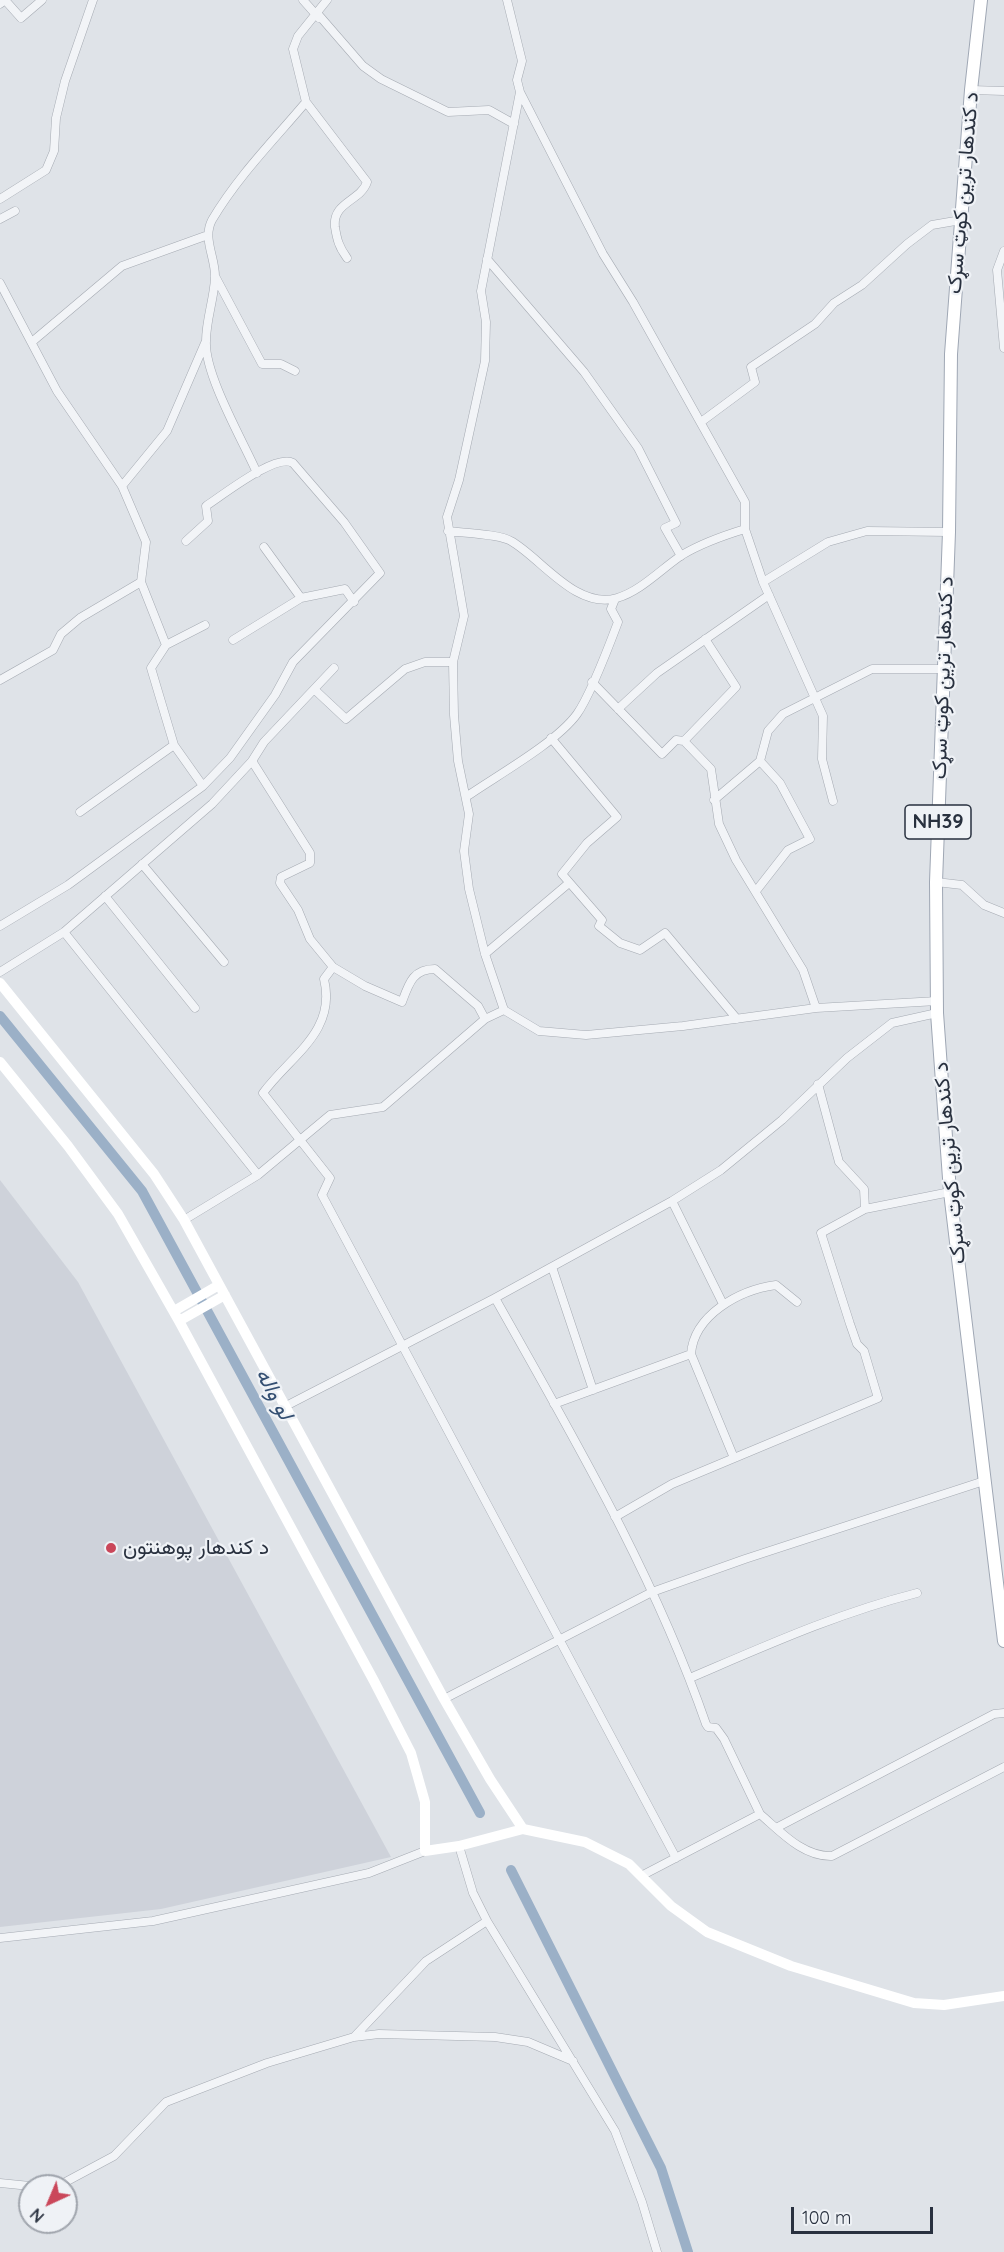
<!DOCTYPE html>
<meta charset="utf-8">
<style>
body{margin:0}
#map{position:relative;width:1004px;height:2252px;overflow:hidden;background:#dfe3e8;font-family:Quicksand,sans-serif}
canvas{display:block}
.north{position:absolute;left:18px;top:2174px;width:60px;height:60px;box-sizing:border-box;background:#eff2f6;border:2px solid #a0a5ad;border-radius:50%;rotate:224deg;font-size:16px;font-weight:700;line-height:24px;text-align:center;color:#29313f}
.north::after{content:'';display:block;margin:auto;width:21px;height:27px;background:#ca475a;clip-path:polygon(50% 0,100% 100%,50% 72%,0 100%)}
.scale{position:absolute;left:791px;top:2207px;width:142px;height:27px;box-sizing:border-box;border:3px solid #29313f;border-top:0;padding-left:8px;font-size:18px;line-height:21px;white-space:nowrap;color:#29313f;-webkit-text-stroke:4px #eff2f6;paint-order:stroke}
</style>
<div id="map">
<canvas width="1004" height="2252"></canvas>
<div class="north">N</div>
<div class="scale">100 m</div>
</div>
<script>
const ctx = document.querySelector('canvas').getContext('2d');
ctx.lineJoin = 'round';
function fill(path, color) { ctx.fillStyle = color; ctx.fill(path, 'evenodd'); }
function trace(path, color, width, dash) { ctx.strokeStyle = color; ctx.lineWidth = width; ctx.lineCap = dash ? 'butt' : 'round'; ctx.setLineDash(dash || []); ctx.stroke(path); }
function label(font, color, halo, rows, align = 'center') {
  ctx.font = font + ' Quicksand,Vazirmatn,sans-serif'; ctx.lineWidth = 4.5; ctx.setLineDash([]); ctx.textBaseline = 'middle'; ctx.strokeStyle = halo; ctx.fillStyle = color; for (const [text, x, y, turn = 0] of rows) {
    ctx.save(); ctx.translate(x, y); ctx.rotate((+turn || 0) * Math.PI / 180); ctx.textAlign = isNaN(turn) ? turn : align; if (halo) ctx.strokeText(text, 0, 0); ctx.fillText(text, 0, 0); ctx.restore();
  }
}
fill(new Path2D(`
 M0,1180L78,1282L391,1857L161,1909L0,1927Z`), '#ced2da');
trace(new Path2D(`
 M0,1016L142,1191L480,1813
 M511,1870L661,2168L688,2252`), '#9bb0c7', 10);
const street = new Path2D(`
 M303,0L319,18
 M327,0L298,36L293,49L306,102L367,182C361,201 332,202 335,227C337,240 339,247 347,258
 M507,0L522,61L517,80L520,92L481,291L486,322L485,361L459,480L447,517L464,616L453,662L454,715L458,761L469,814L464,851L469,889L485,954L504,1010L539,1031L586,1035L683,1026L816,1008L937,1001
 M0,4L5,0L21,18L42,0
 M317,13L363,66L381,79L448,112L489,110L514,124
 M971,90L1004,91
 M520,92L603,254L633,302L745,502V529L763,582L823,716L822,759L833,801
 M0,199L46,170L54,151L56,118L65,81L93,0
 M0,219L15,211
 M1004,251L997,270L1004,348
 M487,259L584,372L638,448L676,523L665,528L681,556
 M215,276L262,364H281L295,371
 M0,283L57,391L122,486L146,542L141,582L166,645L151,668L174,745L203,786
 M33,341L122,266L208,235
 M701,422L755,382L751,367L815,324L834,303L862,285L907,244L932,225L961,220
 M257,473C243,441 204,374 206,341C206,320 214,299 215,278C216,258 202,239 212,220C238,176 274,140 306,102
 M122,486L167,431L205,343
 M448,531C463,533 500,534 511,541C541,558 576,610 617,598C641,591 661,569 682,555C702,543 722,536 745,529
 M264,547L301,598
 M763,582L828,542L867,531L949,532
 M233,640L301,598L345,589L354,602
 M166,645L205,625
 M0,680L53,650L61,634L80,618L141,582
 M592,682L662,754L676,740L684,741L711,769L719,824L736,860L803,970L816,1008
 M315,690L346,719L405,669L425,662H453
 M618,709L657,673L769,595
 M551,738L617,817L587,843L562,874L602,920L599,926L620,943L640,950L665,933L737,1019
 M684,741L736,687L705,639
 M252,761L310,853V863L281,877L280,883L298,910L310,939L333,967L365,986L402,1002C409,983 413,969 435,969L478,1006L485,1019
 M466,797C496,776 556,743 577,714C591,694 609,646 618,622L611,609L615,599
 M714,800L760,761L768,731L783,714L872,669H944
 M80,812L174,745
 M142,864L224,962
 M936,882L962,885L984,905L1004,913
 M756,891L788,850L810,839L780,783L760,761
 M105,896L195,1008
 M0,926L68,885L203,786L230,758L275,695L293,662L380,573L344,522L293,463C276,453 223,495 206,506L208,521L186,541
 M64,932L258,1175
 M485,954L569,883
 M333,967L324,979C337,1032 290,1056 263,1093L330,1178L322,1195L676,1858
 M0,972L64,932L212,804L252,761L264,742L334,668
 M818,1084L839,1162L864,1189L865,1209
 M672,1201L723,1304
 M184,1220L258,1175L330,1115L383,1107L485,1019L504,1010
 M552,1267L593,1390
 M495,1298C572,1435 654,1574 706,1724L708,1727L716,1728L724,1739L760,1814
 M554,1404L691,1354
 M284,1407L495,1298L672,1201L721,1170L782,1120L847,1058L892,1023L937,1013
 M734,1458L691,1354C694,1315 739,1290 776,1285L797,1302
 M615,1517L672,1484L878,1398L864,1351L857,1344L850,1324L821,1233L865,1209L950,1192
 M690,1678C765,1646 838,1613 917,1593
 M444,1699L652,1592L745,1559L984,1481
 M776,1828L994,1714L1004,1713
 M459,1846L473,1893L487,1921L615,2131L642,2202L657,2252
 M641,1876L760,1814C781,1832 803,1857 832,1856L1004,1767
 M0,1938L153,1921L369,1873L425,1851
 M354,2037L426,1961L487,1921
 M0,2183L30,2186
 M58,2186L114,2156L166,2102L267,2063L354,2037L379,2034L495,2037L528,2042L573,2061`);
const primary = new Path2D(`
 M981,0L971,90L951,354L949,532L936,882L937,1013L950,1192L1004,1641`);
trace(street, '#a5aab2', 9);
trace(primary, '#9fa7b4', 14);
trace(street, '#f2f4f7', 8);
trace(new Path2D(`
 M0,983L154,1174L184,1220L444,1699L490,1779L523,1829
 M0,1062L68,1146L118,1214L179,1321L374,1681L411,1753L425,1802V1851L459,1846L523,1829L585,1842L629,1864L671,1906L707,1932L791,1966L914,2003L944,2005L1004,1996
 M174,1311L219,1285
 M179,1321L225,1295`), '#fff', 10);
trace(primary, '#fff', 12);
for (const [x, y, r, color] of [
 [111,1548,6,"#ca475a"]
]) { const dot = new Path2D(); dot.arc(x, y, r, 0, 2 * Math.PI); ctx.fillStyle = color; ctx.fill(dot); trace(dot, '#eff2f6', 2); }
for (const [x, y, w] of [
 [938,822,66]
]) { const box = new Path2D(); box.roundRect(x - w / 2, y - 17, w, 34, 4.5); ctx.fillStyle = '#eff2f6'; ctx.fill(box); trace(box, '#29313f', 1.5); }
label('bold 20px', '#29313f', null, [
 ["NH39",938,822]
]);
label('21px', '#29313f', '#eff2f6', [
 ["د کندهار ترين کوټ سړک",963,193,-85],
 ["د کندهار ترين کوټ سړک",943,678,-88],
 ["د کندهار ترين کوټ سړک",950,1163,-95]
]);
label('21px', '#29313f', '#eff2f6', [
 ["د کندهار پوهنتون",123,1548]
], 'left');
label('italic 22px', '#344f72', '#eff2f6', [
 ["لو واله",274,1394,62]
]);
</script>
